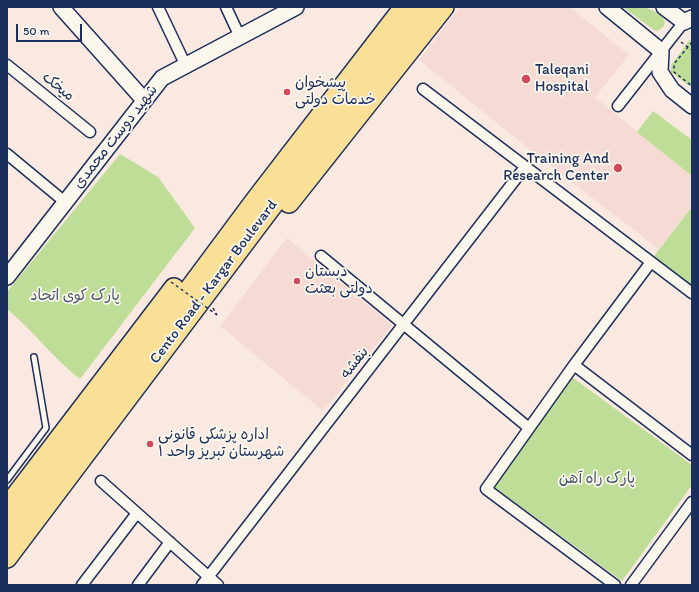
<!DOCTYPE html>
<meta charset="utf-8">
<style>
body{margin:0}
#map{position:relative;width:699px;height:592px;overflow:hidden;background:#fae9e0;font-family:Itim,sans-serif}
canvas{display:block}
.frame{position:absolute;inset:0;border:8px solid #1b2f5e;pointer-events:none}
.scale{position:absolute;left:16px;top:24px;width:66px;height:18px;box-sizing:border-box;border:2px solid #1b2f5e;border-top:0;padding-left:5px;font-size:12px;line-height:14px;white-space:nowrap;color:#1b2f5e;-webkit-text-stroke:3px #fbf7ec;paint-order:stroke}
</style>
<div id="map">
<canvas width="699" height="592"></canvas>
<div class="frame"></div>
<div class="scale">50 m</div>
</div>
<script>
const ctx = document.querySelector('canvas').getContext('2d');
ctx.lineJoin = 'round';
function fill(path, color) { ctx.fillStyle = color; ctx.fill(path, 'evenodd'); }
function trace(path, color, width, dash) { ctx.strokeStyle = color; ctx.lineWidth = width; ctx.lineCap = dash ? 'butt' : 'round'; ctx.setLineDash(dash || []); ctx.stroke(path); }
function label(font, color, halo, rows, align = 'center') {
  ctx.font = font + ' Itim,"Playpen Sans Arabic",sans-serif'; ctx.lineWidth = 3.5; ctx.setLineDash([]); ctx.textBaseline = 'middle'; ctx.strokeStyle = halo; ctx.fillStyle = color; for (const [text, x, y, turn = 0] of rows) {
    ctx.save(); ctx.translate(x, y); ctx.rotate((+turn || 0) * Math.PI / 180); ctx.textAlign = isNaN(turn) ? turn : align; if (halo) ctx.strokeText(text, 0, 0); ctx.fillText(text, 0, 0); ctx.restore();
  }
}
fill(new Path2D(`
 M460,7H570L629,55L595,97L692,176V207L659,249L544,161L419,60Z
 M287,238L392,325L323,411L220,326Z`), '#f6dbd5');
fill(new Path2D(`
 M623,7C641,7 653,5 665,21L664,26L658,31L654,30Z
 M692,37V88L671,72V65Z
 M653,111L692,140V176L637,132Z
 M120,154L158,177L195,228L80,379C53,359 33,330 7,309V292Z
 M692,207V290L651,260Z
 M572,377L692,465V485L622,581L493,486Z`), '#bedd96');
const lane = new Path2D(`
 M7,480L46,428L34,357`);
const street = new Path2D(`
 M158,7L186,66
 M226,7L240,37
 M7,65L90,132
 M423,89L692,293
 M618,106L687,18
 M7,154L65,202
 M321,256L529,428
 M574,365L692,455
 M101,481L218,585
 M82,585L137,513
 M138,585L170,542
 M202,585L525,167
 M615,585L486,489L574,365L651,262
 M631,585L692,502`);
const secondary = new Path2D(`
 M61,7L144,100
 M607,7L661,51L660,72L672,90L692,106
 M664,7L684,22L692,18
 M7,277L162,78L296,7`);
const highway = new Path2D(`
 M289,203L444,7
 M7,507L174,288
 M7,534L257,198L404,7
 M7,558L422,7`);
trace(lane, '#1b2f5e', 8);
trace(street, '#1b2f5e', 13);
trace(secondary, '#1b2f5e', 18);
trace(highway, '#1b2f5e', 22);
trace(new Path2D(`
 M681,42L692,50
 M692,42L674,64V72L692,86
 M213,308L217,315`), '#1b2f5e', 1.5, [3, 3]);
trace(lane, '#fbf7ec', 5);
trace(street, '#fbf7ec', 10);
trace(secondary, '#fbf7ec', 15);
trace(highway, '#fadf96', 19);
trace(new Path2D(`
 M171,282L217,315`), '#1b2f5e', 1.5, [3, 3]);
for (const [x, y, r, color] of [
 [526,79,5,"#d1495b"],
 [287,92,4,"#d1495b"],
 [618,168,5,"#d1495b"],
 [297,281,4,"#d1495b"],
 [150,444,4,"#d1495b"]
]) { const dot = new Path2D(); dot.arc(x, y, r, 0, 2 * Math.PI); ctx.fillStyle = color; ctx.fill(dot); trace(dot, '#fbf7ec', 1.5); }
label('15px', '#1b2f5e', '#fbf7ec', [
 ["Taleqani",535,70],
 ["Hospital",535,87],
 ["پیشخوان",295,83],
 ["خدمات دولتی",295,100],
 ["Training And",609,159,"right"],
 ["Research Center",609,176,"right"],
 ["دبستان",305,272],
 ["دولتی بعثت",305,289],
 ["اداره پزشکی قانونی",158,435],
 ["شهرستان تبریز واحد ۱",158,452]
], 'left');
label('15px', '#1b2f5e', '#fbf7ec', [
 ["میخک",58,87,39],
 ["شهید دوست محمدی",116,137,-52],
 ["Cento Road - Kargar Boulevard",214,282,-53],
 ["بنفشه",355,363,-52]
]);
label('15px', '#445a6c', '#fbf7ec', [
 ["پارک کوی اتحاد",75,296],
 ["پارک راه آهن",597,479]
]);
</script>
